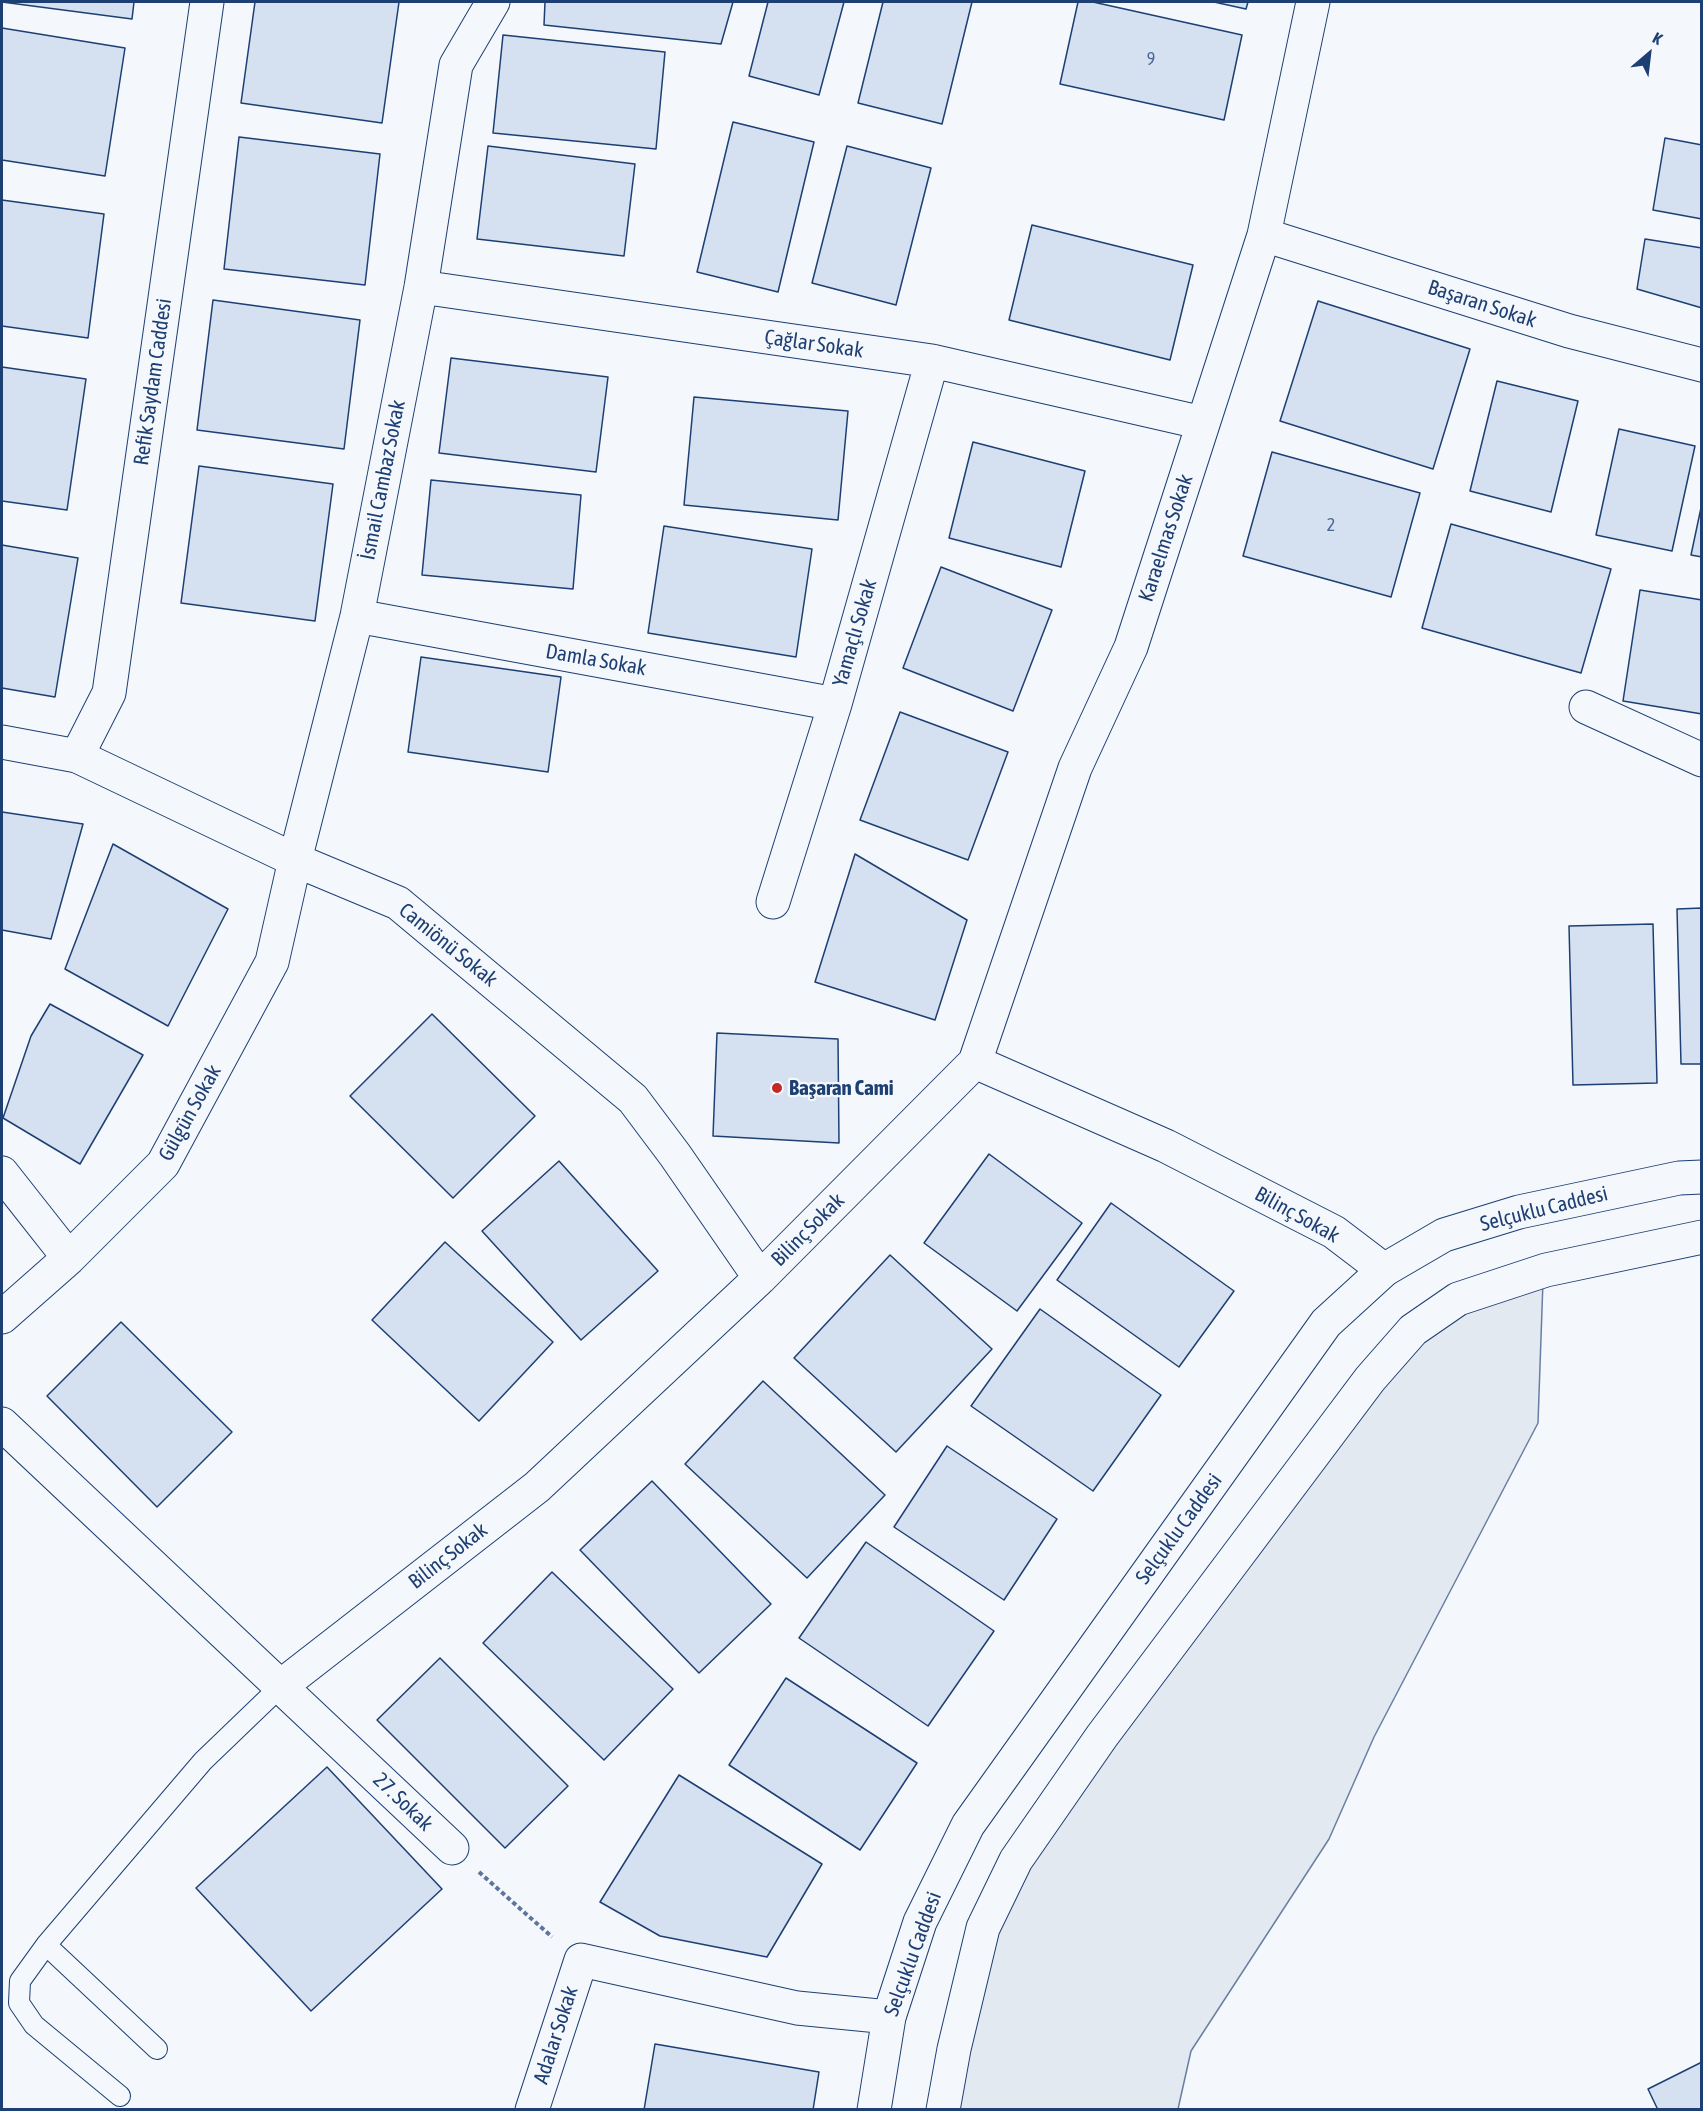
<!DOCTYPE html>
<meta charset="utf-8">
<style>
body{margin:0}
#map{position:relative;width:1703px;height:2111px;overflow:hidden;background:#f4f7fb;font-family:"Asap Condensed",sans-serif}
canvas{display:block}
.frame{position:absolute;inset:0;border:3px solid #1d3f73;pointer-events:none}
.north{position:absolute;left:1619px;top:24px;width:60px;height:60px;-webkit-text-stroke:4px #f4f7fb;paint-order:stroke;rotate:28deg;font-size:16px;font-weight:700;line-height:24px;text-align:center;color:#1d3f73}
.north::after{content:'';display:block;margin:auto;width:21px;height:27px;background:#1d3f73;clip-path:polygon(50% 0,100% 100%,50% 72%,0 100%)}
</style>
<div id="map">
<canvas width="1703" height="2111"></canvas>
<div class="frame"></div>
<div class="north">K</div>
</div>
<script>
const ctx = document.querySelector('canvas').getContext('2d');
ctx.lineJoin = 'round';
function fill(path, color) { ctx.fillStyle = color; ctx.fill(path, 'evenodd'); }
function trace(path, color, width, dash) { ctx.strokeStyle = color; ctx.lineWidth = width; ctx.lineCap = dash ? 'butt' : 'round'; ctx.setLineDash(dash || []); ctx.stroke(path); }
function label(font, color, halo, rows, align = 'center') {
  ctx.font = font + ' "Asap Condensed",sans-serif'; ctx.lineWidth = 4.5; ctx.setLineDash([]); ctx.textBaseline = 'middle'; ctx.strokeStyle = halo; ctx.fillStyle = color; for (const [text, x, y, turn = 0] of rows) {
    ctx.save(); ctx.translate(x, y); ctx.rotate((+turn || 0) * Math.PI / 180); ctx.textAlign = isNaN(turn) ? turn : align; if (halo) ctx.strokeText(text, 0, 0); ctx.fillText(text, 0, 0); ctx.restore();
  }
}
const green = new Path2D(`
 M1543,1281L1538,1423L1374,1737L1329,1839L1191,2051L1178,2109L946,2110L993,1917L1376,1376L1456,1315Z`);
fill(green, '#e3e9f0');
trace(green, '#687fa3', 1.5);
const building = new Path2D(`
 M2,2H134L132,19Z
 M255,2H399L382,123L241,103Z
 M545,2H733L721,44L544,25Z
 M768,2H844L819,95L749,76Z
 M883,2H972L942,124L858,103Z
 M1078,2H1093L1242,35L1224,120L1060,84Z
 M1214,2H1248L1246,9Z
 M2,28L125,48L105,176L2,160Z
 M503,35L665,52L656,149L493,133Z
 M733,122L814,142L778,292L697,272Z
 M239,137L380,154L365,285L224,269Z
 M1665,138L1702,145V219L1653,210Z
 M488,146L635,164L624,256L477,239Z
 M847,146L931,168L896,305L812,283Z
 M2,200L104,214L88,338L2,326Z
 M1032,225L1193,265L1170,360L1009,320Z
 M1645,239L1702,248V308L1637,289Z
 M213,300L360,320L344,449L197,430Z
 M1318,301L1470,349L1433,469L1280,421Z
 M451,358L608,377L596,472L439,453Z
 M2,367L86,379L67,510L2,501Z
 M1497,381L1578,401L1551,512L1470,491Z
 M694,397L848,411L838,520L684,505Z
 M1619,429L1695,446L1672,551L1596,535Z
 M973,442L1085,471L1061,567L949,538Z
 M1272,452L1420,493L1391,597L1243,556Z
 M199,466L333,484L315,621L181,603Z
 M431,480L581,495L573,589L422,575Z
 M1702,503V557L1691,555Z
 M1451,524L1611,569L1581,673L1422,628Z
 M664,526L812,549L796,657L648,633Z
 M2,545L78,558L55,697L2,688Z
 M941,567L1052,610L1013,711L903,668Z
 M1640,590L1702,600V714L1623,701Z
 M421,657L561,677L548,772L408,752Z
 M900,712L1008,752L968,860L860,820Z
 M2,812L83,824L51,939L2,930Z
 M113,844L228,909L168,1026L65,969Z
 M855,854L967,920L935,1020L815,982Z
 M1702,908V1064H1681L1677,909Z
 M1653,924L1657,1083L1573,1085L1569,926Z
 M50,1004L143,1055L80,1164L3,1118L31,1036Z
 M432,1014L535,1116L453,1198L350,1096Z
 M717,1033L838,1039L839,1143L713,1136Z
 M989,1154L1082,1223L1017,1311L924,1243Z
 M559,1161L658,1271L581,1340L482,1231Z
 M1111,1203L1234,1291L1179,1367L1057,1280Z
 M445,1242L553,1342L479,1421L372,1320Z
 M890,1255L992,1349L896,1452L794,1358Z
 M1040,1309L1161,1395L1093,1491L971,1406Z
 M121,1322L232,1432L157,1507L47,1396Z
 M763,1381L885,1495L807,1578L685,1464Z
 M947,1446L1057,1519L1004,1600L894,1527Z
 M652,1481L771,1604L699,1673L580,1550Z
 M866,1542L994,1631L928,1726L799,1638Z
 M552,1572L673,1689L604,1760L483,1643Z
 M440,1658L568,1786L505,1848L377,1720Z
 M786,1678L917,1763L860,1850L729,1765Z
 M327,1767L442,1889L311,2011L196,1888Z
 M679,1775L822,1864L767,1957L660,1936L600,1902Z
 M655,2044L819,2072L813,2110H644Z
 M1702,2062V2110H1658L1648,2089Z`);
fill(building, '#d5e0f0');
trace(building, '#1d3f73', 1.5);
const service = new Path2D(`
 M46,1945L157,2049
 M120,2096L34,2025L19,2003L20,1981L46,1945L203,1761L281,1686`);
const minor = new Path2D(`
 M1264,235L1569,331L1702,365
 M421,287L932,361L1203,423
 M357,616L835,704
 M2,742L77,756L295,860L398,903L633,1099L675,1155L760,1278
 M773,902L835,704L932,361
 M975,1062L1075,768L1131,647L1264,235L1313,2
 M2,1173L69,1258
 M2,1317L69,1258L163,1164L272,962L295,860L357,616L421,287L456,65L493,2
 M2,1424L452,1848
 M281,1686L537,1487L760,1278L975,1062L1166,1146L1334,1232L1384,1270
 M532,2110L581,1960L797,2008L889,2017`);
const tertiary = new Path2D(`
 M1586,707L1702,760
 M77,756L109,693L207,2`);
const secondary = new Path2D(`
 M874,2110L889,2017L920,1922L968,1825L1326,1323L1384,1270L1444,1235L1519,1212L1679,1178L1702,1177
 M943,2110L954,2049L983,1928L1016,1860L1102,1736L1370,1379L1413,1330L1458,1299L1546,1270L1702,1237`);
trace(service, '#1d3f73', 22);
trace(minor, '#1d3f73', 35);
trace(tertiary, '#1d3f73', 35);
trace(secondary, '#1d3f73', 35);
trace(new Path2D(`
 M479,1872L552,1937`), '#5e769c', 4, [4.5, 3]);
trace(service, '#f4f7fb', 20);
trace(minor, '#f4f7fb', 33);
trace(tertiary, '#f4f7fb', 33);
trace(secondary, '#f4f7fb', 33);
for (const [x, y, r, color] of [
 [777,1088,6,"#c62828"]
]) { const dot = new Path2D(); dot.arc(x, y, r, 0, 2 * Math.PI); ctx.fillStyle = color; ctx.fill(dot); trace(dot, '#f4f7fb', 2); }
label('18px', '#4b6792', null, [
 ["9",1151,59],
 ["2",1331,525]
]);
label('21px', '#1d3f73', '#f4f7fb', [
 ["Başaran Sokak",1482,304,18],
 ["Çağlar Sokak",814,344,8],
 ["Refik Saydam Caddesi",153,382,-82],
 ["İsmail Cambaz Sokak",383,480,-79],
 ["Karaelmas Sokak",1166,538,-72],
 ["Yamaçlı Sokak",855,633,-74],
 ["Damla Sokak",596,660,10],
 ["Camiönü Sokak",448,945,39],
 ["Gülgün Sokak",190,1113,-61],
 ["Selçuklu Caddesi",1544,1209,-14],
 ["Bilinç Sokak",1297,1215,29],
 ["Bilinç Sokak",808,1230,-45],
 ["Selçuklu Caddesi",1179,1529,-54],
 ["Bilinç Sokak",448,1556,-38],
 ["27. Sokak",403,1802,44],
 ["Selçuklu Caddesi",913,1954,-70],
 ["Adalar Sokak",556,2035,-72]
]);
label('bold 21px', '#1d3f73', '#f4f7fb', [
 ["Başaran Cami",789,1088]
], 'left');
</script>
